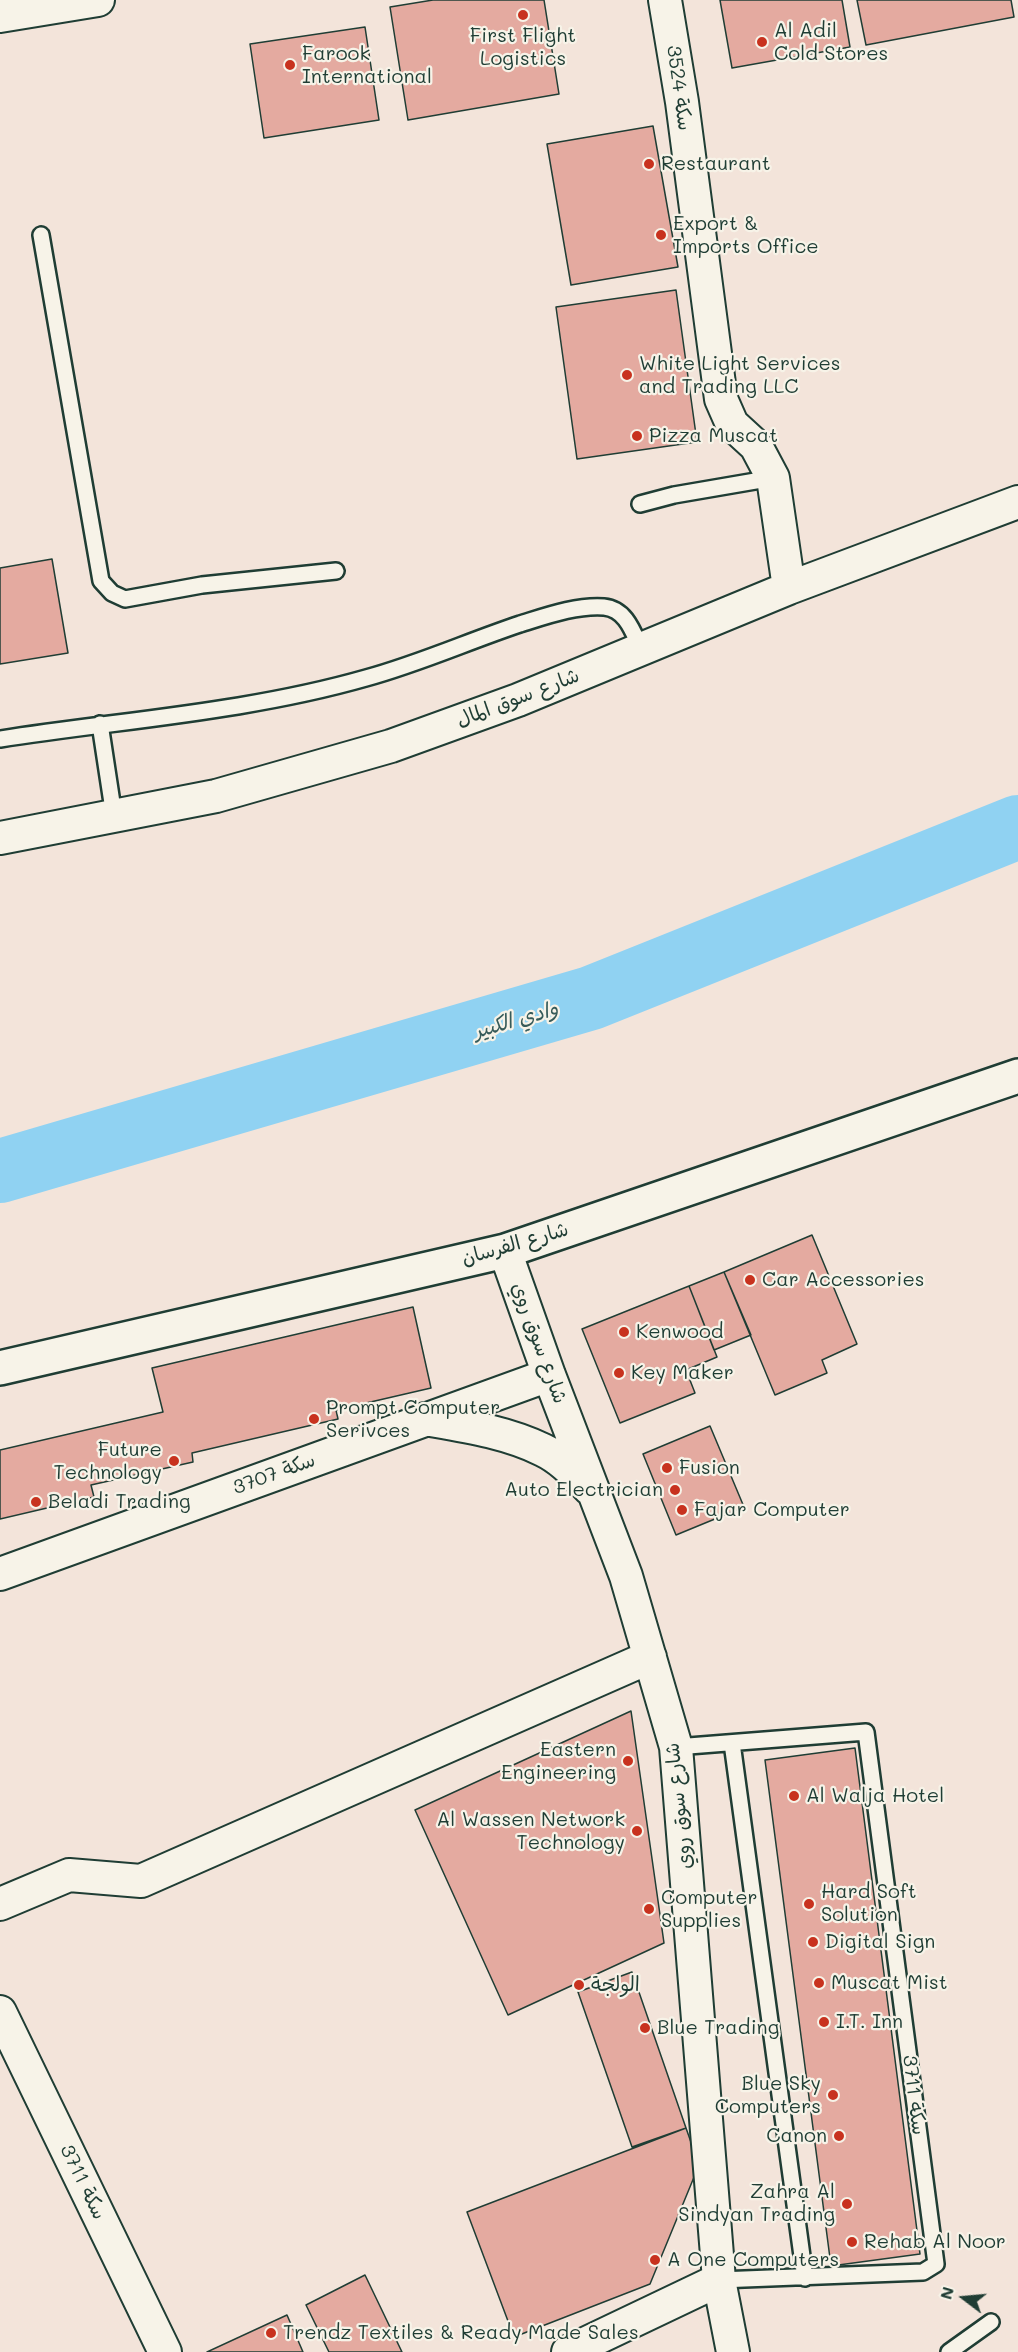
<!DOCTYPE html>
<meta charset="utf-8">
<style>
body{margin:0}
#map{position:relative;width:1018px;height:2352px;overflow:hidden;background:#f3e4da;font-family:Mali,sans-serif}
canvas{display:block}
.north{position:absolute;left:934px;top:2268px;width:60px;height:60px;-webkit-text-stroke:4px #f7f3e8;paint-order:stroke;rotate:286deg;font-size:16px;font-weight:700;line-height:24px;text-align:center;color:#1f3d34}
.north::after{content:'';display:block;margin:auto;width:21px;height:27px;background:#1f3d34;clip-path:polygon(50% 0,100% 100%,50% 72%,0 100%)}
</style>
<div id="map">
<canvas width="1018" height="2352"></canvas>
<div class="north">N</div>
</div>
<script>
const ctx = document.querySelector('canvas').getContext('2d');
ctx.lineJoin = 'round';
function trace(path, color, width, dash) { ctx.strokeStyle = color; ctx.lineWidth = width; ctx.lineCap = dash ? 'butt' : 'round'; ctx.setLineDash(dash || []); ctx.stroke(path); }
function fill(path, color) { ctx.fillStyle = color; ctx.fill(path, 'evenodd'); }
function label(font, color, halo, rows, align = 'center') {
  ctx.font = font + ' Mali,"Playpen Sans Arabic",sans-serif'; ctx.lineWidth = 4.5; ctx.setLineDash([]); ctx.textBaseline = 'middle'; ctx.strokeStyle = halo; ctx.fillStyle = color; for (const [text, x, y, turn = 0] of rows) {
    ctx.save(); ctx.translate(x, y); ctx.rotate((+turn || 0) * Math.PI / 180); ctx.textAlign = isNaN(turn) ? turn : align; if (halo) ctx.strokeText(text, 0, 0); ctx.fillText(text, 0, 0); ctx.restore();
  }
}
trace(new Path2D(`
 M0,1171L591,998L1018,827`), '#90d2f2', 64);
const building = new Path2D(`
 M433,0H544L559,94L408,120L390,7Z
 M720,0H842L850,47L732,68Z
 M857,0H1011L1014,17L866,45Z
 M365,27L379,120L264,138L250,44Z
 M653,126L678,267L571,285L547,144Z
 M676,290L697,442L577,459L556,307Z
 M52,559L68,653L0,664V568Z
 M812,1235L857,1344L822,1360L827,1373L775,1395L724,1272Z
 M724,1272L751,1335L714,1350L689,1286Z
 M689,1286L717,1357L686,1370L695,1393L620,1423L582,1329Z
 M413,1307L431,1388L336,1410L338,1419L192,1453L193,1462L91,1485L94,1497L0,1519V1450L163,1412L152,1368Z
 M710,1426L744,1507L676,1535L643,1454Z
 M631,1711L664,1943L508,2015L415,1810Z
 M855,1748L920,2254L831,2266L765,1760Z
 M632,1972L686,2128L632,2147L578,1992Z
 M686,2128L699,2165L650,2284L514,2337L467,2212Z
 M365,2275L402,2352H329L306,2305Z
 M287,2315L303,2352H207Z`);
fill(building, '#e4aaa0');
trace(building, '#1f3d34', 1.5);
const service = new Path2D(`
 M41,235L101,581L112,593L125,599L202,585L336,571
 M640,504L674,495L773,478
 M100,724L114,816
 M0,739C122,720 247,712 366,678C418,664 469,641 520,624C546,616 576,605 604,607C626,609 633,632 641,649
 M732,1743L805,2278
 M676,1747L866,1732L936,2264L923,2272L719,2280
 M949,2352L991,2322`);
const minor = new Path2D(`
 M665,0L682,102L721,399L732,424L756,446L773,478L789,588
 M0,16L98,0
 M0,838L216,796L391,746L518,700L789,588L1018,502
 M505,1251L549,1375L626,1576L676,1747L719,2280L733,2352
 M425,1419C465,1426 506,1432 543,1450C562,1459 576,1475 590,1489
 M0,1574L549,1375
 M0,1904L69,1875L141,1881L650,1657
 M0,2012L165,2352
 M568,2352L719,2280`);
const tertiary = new Path2D(`
 M0,1368L505,1251L1018,1076`);
trace(service, '#1f3d34', 20);
trace(minor, '#1f3d34', 36);
trace(tertiary, '#1f3d34', 38);
trace(service, '#f7f3e8', 15);
trace(minor, '#f7f3e8', 32);
trace(tertiary, '#f7f3e8', 33);
for (const [x, y, r, color] of [
 [523,15,6,"#c8321e"],
 [762,42,6,"#c8321e"],
 [290,65,6,"#c8321e"],
 [649,164,6,"#c8321e"],
 [661,235,6,"#c8321e"],
 [627,375,6,"#c8321e"],
 [637,436,6,"#c8321e"],
 [750,1280,6,"#c8321e"],
 [624,1332,6,"#c8321e"],
 [619,1373,6,"#c8321e"],
 [314,1419,6,"#c8321e"],
 [174,1461,6,"#c8321e"],
 [667,1468,6,"#c8321e"],
 [675,1490,6,"#c8321e"],
 [36,1502,6,"#c8321e"],
 [682,1510,6,"#c8321e"],
 [628,1761,6,"#c8321e"],
 [794,1796,6,"#c8321e"],
 [637,1831,6,"#c8321e"],
 [809,1904,6,"#c8321e"],
 [649,1909,6,"#c8321e"],
 [813,1942,6,"#c8321e"],
 [819,1983,6,"#c8321e"],
 [579,1985,6,"#c8321e"],
 [824,2022,6,"#c8321e"],
 [645,2028,6,"#c8321e"],
 [833,2095,6,"#c8321e"],
 [839,2136,6,"#c8321e"],
 [847,2204,6,"#c8321e"],
 [852,2242,6,"#c8321e"],
 [655,2260,6,"#c8321e"],
 [271,2333,6,"#c8321e"]
]) { const dot = new Path2D(); dot.arc(x, y, r, 0, 2 * Math.PI); ctx.fillStyle = color; ctx.fill(dot); trace(dot, '#f7f3e8', 2); }
label('20px', '#1f3d34', '#f7f3e8', [
 ["Al Adil",774,31],
 ["Cold Stores",774,54],
 ["First Flight",523,36,"center"],
 ["Logistics",523,59,"center"],
 ["Farook",302,54],
 ["International",302,77],
 ["Restaurant",661,164],
 ["Export &",673,224],
 ["Imports Office",673,247],
 ["White Light Services",639,364],
 ["and Trading LLC",639,387],
 ["Pizza Muscat",649,436],
 ["Car Accessories",762,1280],
 ["Kenwood",636,1332],
 ["Key Maker",631,1373],
 ["Prompt Computer",326,1408],
 ["Serivces",326,1431],
 ["Future",162,1450,"right"],
 ["Technology",162,1473,"right"],
 ["Fusion",679,1468],
 ["Auto Electrician",663,1490,"right"],
 ["Beladi Trading",48,1502],
 ["Fajar Computer",694,1510],
 ["Eastern",616,1750,"right"],
 ["Engineering",616,1773,"right"],
 ["Al Walja Hotel",806,1796],
 ["Al Wassen Network",625,1820,"right"],
 ["Technology",625,1843,"right"],
 ["Hard Soft",821,1892],
 ["Solution",821,1915],
 ["Computer",661,1898],
 ["Supplies",661,1921],
 ["Digital Sign",825,1942],
 ["Muscat Mist",831,1983],
 ["الولجة",591,1985],
 ["I.T. Inn",836,2022],
 ["Blue Trading",657,2028],
 ["Blue Sky",821,2084,"right"],
 ["Computers",821,2107,"right"],
 ["Canon",827,2136,"right"],
 ["Zahra Al",835,2192,"right"],
 ["Sindyan Trading",835,2215,"right"],
 ["Rehab Al Noor",864,2242],
 ["A One Computers",667,2260],
 ["Trendz Textiles & Ready Made Sales",283,2333]
], 'left');
label('20px', '#1f3d34', '#f7f3e8', [
 ["سكة 3524",679,88,82],
 ["شارع سوق المال",518,698,-21],
 ["شارع الفرسان",515,1244,-16],
 ["شارع سوق روي",539,1343,70],
 ["سكة 3707",274,1474,-20],
 ["شارع سوق روي",679,1806,-96],
 ["سكة 3711",914,2095,83],
 ["سكة 3711",83,2182,64]
]);
label('italic 21px', '#365b5a', '#f7f3e8', [
 ["وادي الكبير",516,1020,-16]
]);
</script>
